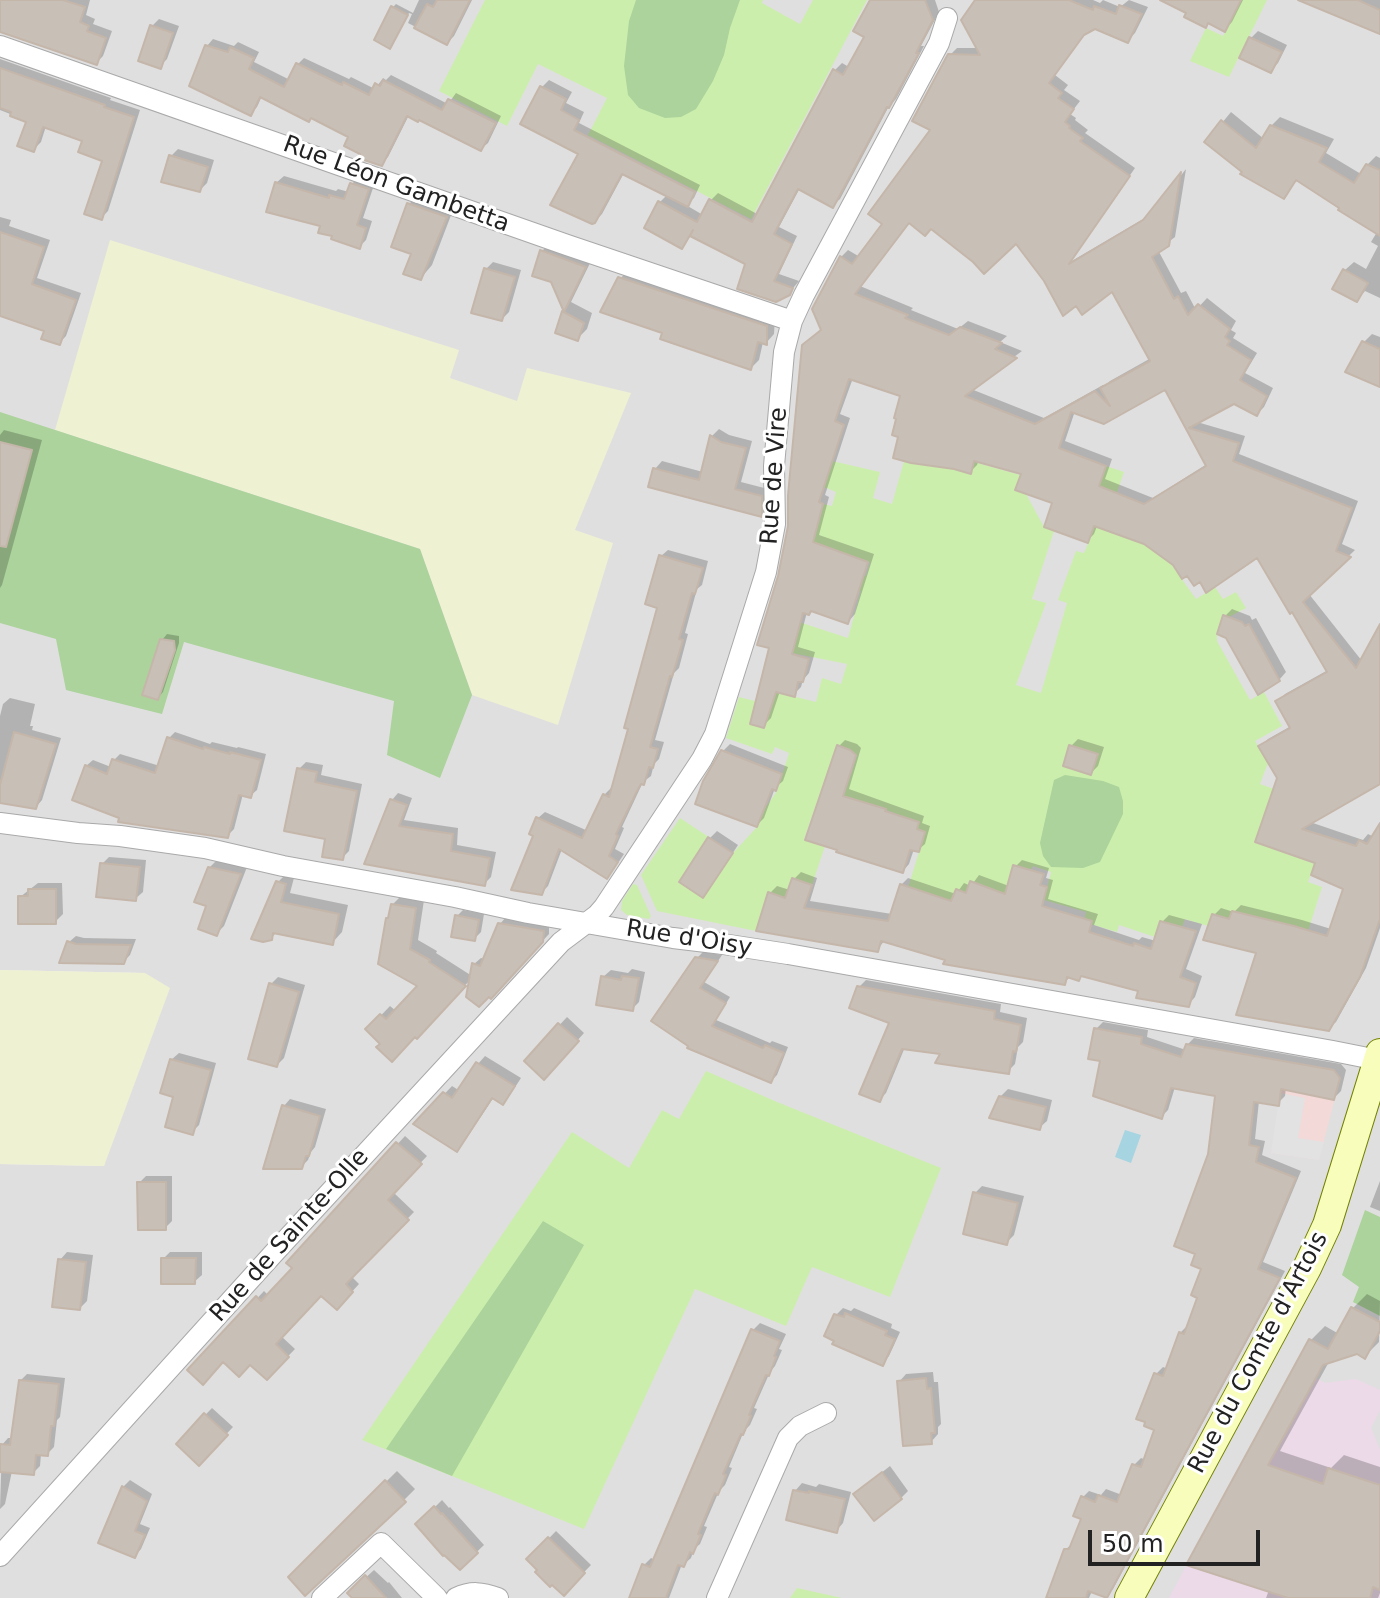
<!DOCTYPE html>
<meta charset="utf-8">
<style>
body{margin:0}
#map{position:relative;width:1380px;height:1598px;overflow:hidden;background:#f2efe8;font-family:"DejaVu Sans",sans-serif}
canvas{display:block}
.scale{position:absolute;left:1088px;top:1530px;width:172px;height:36px;box-sizing:border-box;border:4px solid #222;border-top:0;padding-left:10px;font-size:24px;line-height:28px;white-space:nowrap;color:#222;-webkit-text-stroke:6px #fff;paint-order:stroke}
</style>
<div id="map">
<canvas width="1380" height="1598"></canvas>
<div class="scale">50 m</div>
</div>
<script>
const ctx = document.querySelector('canvas').getContext('2d');
ctx.lineJoin = 'round';
function fill(path, color) { ctx.fillStyle = color; ctx.fill(path, 'evenodd'); }
function trace(path, color, width, dash) { ctx.strokeStyle = color; ctx.lineWidth = width; ctx.lineCap = dash ? 'butt' : 'round'; ctx.setLineDash(dash || []); ctx.stroke(path); }
function label(font, color, halo, rows, align = 'center') {
  ctx.font = font + ' "DejaVu Sans",sans-serif'; ctx.lineWidth = 6; ctx.setLineDash([]); ctx.textBaseline = 'middle'; ctx.strokeStyle = halo; ctx.fillStyle = color; for (const [text, x, y, turn = 0] of rows) {
    ctx.save(); ctx.translate(x, y); ctx.rotate((+turn || 0) * Math.PI / 180); ctx.textAlign = isNaN(turn) ? turn : align; if (halo) ctx.strokeText(text, 0, 0); ctx.fillText(text, 0, 0); ctx.restore();
  }
}
fill(new Path2D(`
 M0,0H1380V1598H0V1164L104,1166L145,973L0,970Z`), '#e0dfdf');
fill(new Path2D(`
 M1286,1062L1334,1070L1340,1078L1319,1160L1271,1153Z`), '#f3d9d8');
fill(new Path2D(`
 M1294,1366L1325,1383L1356,1379L1380,1390V1410L1371,1428L1380,1450V1598H1169Z`), '#ecdae8');
fill(new Path2D(`
 M110,240L459,350L450,378L517,401L527,368L631,393L575,530L613,543L558,725L472,695L420,549L55,430Z
 M0,970L145,973L170,988L104,1166L0,1164Z`), '#eff1d3');
fill(new Path2D(`
 M485,0H763L762,3L800,24L813,0H867L751,219L588,135L607,98L538,64L507,126L439,91Z
 M1241,0H1267L1229,77L1190,61L1206,28L1223,36Z
 M832,461L880,472L873,498L892,504L904,461C918,465 932,460 946,462C955,463 961,471 970,474L974,462L1020,475L1016,490L1026,494L1044,527L1054,531L1032,599L1046,603L1016,685L1041,693L1067,603L1058,600L1076,551L1084,553L1089,541L1081,537L1106,466L1124,472L1104,529L1138,542L1152,507L1161,494L1174,515L1166,521L1156,553L1171,564L1196,599L1215,587L1223,599L1236,592L1246,608L1229,617L1223,615L1217,634V641L1250,700L1264,692L1282,726L1255,741L1268,763L1260,784L1274,789L1256,842L1315,864L1308,882L1322,887L1308,931L1232,911L1229,919L1212,914L1208,926L1185,919L1182,927L1155,937L1119,925L1117,932L1084,922L1086,912L1044,900L1051,872L1033,866L998,919L977,883L970,881L966,893L956,890L952,901L931,895L905,898L925,832C914,828 906,820 896,814C880,806 861,801 844,796L857,756L850,750L837,745L804,839L825,846L812,885L792,878L785,898L768,893L756,931L657,911L641,875L680,818L733,853L757,827L764,810L777,791L789,753L775,747L772,754L726,738L739,697L771,705L776,692L816,702L822,678L841,684L847,664L792,653L796,621L848,638L861,591L830,581L833,565L866,576L870,563L813,542L823,504L832,506L836,492L824,487Z
 M633,884L637,885L651,916L649,919L627,915L621,910L622,901Z
 M706,1071L777,1102L941,1168L890,1297L812,1267L786,1326L695,1289L584,1529L362,1440L572,1132L629,1168L662,1110L679,1119Z
 M797,1588L842,1598H790Z`), '#cceead');
fill(new Path2D(`
 M636,0H740L730,28L724,55L713,81L696,109L681,117L665,118L639,108L628,95L624,66L629,21Z
 M0,412L420,549L472,695L440,778L387,755L394,701L184,642L162,714L66,690L56,639L0,623Z
 M1065,775L1103,781L1119,787L1123,801V814L1100,862L1083,868L1051,867L1043,856L1040,843L1054,780Z
 M1365,1210L1380,1217V1316L1353,1302L1359,1287L1342,1275Z
 M543,1221L584,1245L452,1476L386,1449Z`), '#abd39b');
fill(new Path2D(`
 M1280,1093L1305,1098L1298,1138L1324,1142L1319,1160L1271,1153Z`), '#e2e2e2');
fill(new Path2D(`
 M1125,1130L1141,1135L1131,1163L1115,1157Z`), '#a7d4e1');
fill(new Path2D(`
 M0,0H90L86,15L95,19L93,24L112,31L103,56L96,63L0,30Z
 M419,0H472L454,36L447,43L408,23L412,14L409,13L392,43L393,7L396,4L413,13Z
 M872,0H935L939,12L921,46H924L896,99L889,106L840,199L832,206L800,188L779,227L797,236L779,274L799,281L789,293L747,263L692,234L682,247L647,228L660,202L668,194L624,173L602,214L595,221L581,154L523,123L542,87L549,80L572,92L566,103L584,112L579,123L700,185L694,198L686,205L703,215L711,200L718,193L759,215L835,70L842,63L849,67L866,36Z
 M979,0H1093L1100,3L1103,0L1120,7L1129,0L1148,7L1135,33L1128,40L1095,27L1086,32L1055,75L1068,85L1064,90L1080,101L1070,114L1076,118L1075,120L1088,130L1085,133L1135,168L1070,262L1150,215L1186,169L1175,237L1158,250L1181,293L1186,291L1196,310L1207,298L1236,321L1231,330L1236,333L1233,338L1257,353L1245,373L1273,388L1264,407L1257,414L1234,402L1197,422L1245,436L1239,454L1358,501L1342,544L1355,550L1309,594L1362,661L1380,630V782L1310,822L1363,840L1368,834L1374,837L1380,827V928L1366,968L1336,1022L1328,1029L1259,951L1214,915L1221,908L1234,912L1241,905L1302,920L1331,929L1346,888L1318,862L1258,841L1280,778L1261,746L1268,739L1291,726L1278,701L1285,694L1328,670L1258,555L1201,579L1175,564L1144,542L1097,526L1094,534L1087,541L1055,502L1023,472L979,460L977,465L970,472L901,436L902,395L853,378L840,414L850,418L825,495L829,497L819,535L874,554L855,614L848,622L812,609L807,612L798,647L815,652L809,673L803,680L801,687L794,694L780,691L771,718L764,725L780,576L823,329L841,257L848,250L860,257L885,224L933,129L950,55L957,48H979ZM910,221L1016,241L1046,280L1076,304L1112,289L1151,358L1110,381L1104,387L1103,385L1044,418L971,389L1022,351L1000,342L1007,336L968,321L958,329L911,310L913,308L860,286ZM1166,387L1207,464L1153,498L1105,479L1112,459L1065,441L1075,411L1104,422Z
 M1179,0H1243L1232,22L1225,29L1189,12Z
 M1312,0H1380V32Z
 M159,19L179,26L167,59L160,66L152,26Z
 M1258,31L1287,45L1278,63L1271,70L1251,38Z
 M213,39L234,46L238,42L259,52L254,62L290,80L298,64L304,58L349,79L351,77L375,89L383,78L386,80L391,75L448,104L456,93L501,116L488,143L481,149L409,115L388,157L381,164L362,153L351,136L262,96L257,107L250,114L207,46Z
 M0,59L111,98L110,100L140,110L108,211L101,218L105,160L85,139L46,126L41,142L34,149L28,121L0,110Z
 M1231,112L1264,139L1271,126L1280,117L1334,139L1326,153L1361,174L1367,165L1376,156L1380,158V298L1365,291L1357,300L1335,288L1345,270L1354,262L1366,269L1378,246L1371,242L1377,232L1298,179L1284,196L1245,171L1207,141Z
 M178,149L214,160L207,183L200,190L171,156Z
 M284,176L336,191L338,189L349,192L352,184L359,176L375,182L363,218L372,221L366,240L359,247L323,225L276,183Z
 M416,197L453,210L432,265L421,278L413,253L409,204Z
 M0,217L11,220L9,226L50,240L37,278L81,293L66,336L60,342L46,330L0,275Z
 M549,244L592,259L571,302L592,313L587,329L577,339L563,312L565,310L542,251Z
 M493,262L521,270L509,312L502,319L486,269Z
 M628,270L775,318L774,334L766,343L763,342L759,360L751,368L665,331L620,279Z
 M1372,334L1380,337V384L1364,342Z
 M719,429L729,435L752,441L741,482L768,489V508L761,515L655,469L662,461L703,472L712,436Z
 M4,430L42,440L2,585L0,588V435Z
 M668,550L708,561L702,585L697,589L685,633L688,634L684,649L679,668L674,673L655,740L664,742L659,759L654,764L651,776L643,782L622,827L624,828L615,849L624,854L614,869L607,876L562,849L548,886L541,893L536,835L538,818L545,812L588,831L604,795L611,788L613,789L659,606L661,556Z
 M1232,609L1250,616L1252,620L1256,618L1286,672L1279,680L1225,616Z
 M167,634L179,636V643L163,692L158,698L162,640Z
 M10,698L35,704L30,726H33L32,730L61,738L42,800L36,807L0,801V716L3,704Z
 M175,732L210,744L212,742L237,748L238,747L266,754L257,790L250,796L243,794L234,829L228,835L86,766L93,760L111,767L114,760L120,754L160,766L169,738Z
 M1078,739L1104,747L1098,766L1091,773L1071,746Z
 M845,740L857,744L861,748L849,789L924,816L922,823L930,826L925,844L918,850L914,849L909,864L903,871L839,851V746Z
 M730,744L788,767L783,781L775,788L764,818L757,825L723,751Z
 M306,762L323,765L321,775L362,784L349,851L342,858L328,838L299,769Z
 M398,793L412,798L404,820L458,828L457,845L496,852L491,877L484,884L367,863L392,800Z
 M717,831L738,845L710,888L703,895L710,838Z
 M109,857L146,860L143,892L135,899L102,864Z
 M217,860L247,867L224,926L216,934L209,905V868Z
 M1022,860L1049,868L1046,878L1053,880L1048,899L1098,914L1094,925L1139,940L1142,937L1156,941L1162,922L1169,915L1202,924L1186,969L1202,976L1195,997L1188,1005L1083,974L1079,978L1071,976L1064,983L947,959L885,940L877,950L770,893L777,886L790,890L794,879L801,872L817,878L810,901L892,914L901,885L908,878L956,894L964,883L971,886L979,875L1009,886L1015,867Z
 M288,872L295,874L290,893L348,905L342,932L332,943L277,932L271,938L278,882Z
 M38,883H62L63,914L55,922L20,897Z
 M401,896L424,900L418,940L437,951L436,953L472,976L474,964L481,958L485,959L500,924L506,917L549,925V934L497,990L472,978L426,1027L383,1044L368,1029L390,1006L396,1011L420,986L392,905Z
 M463,910L484,914L481,932L474,939L457,916Z
 M76,936L84,938L136,939L130,955L123,962L69,942Z
 M703,952L722,955L704,982L730,997L716,1020L770,1043L772,1041L788,1047L777,1075L771,1081L690,1047L697,958Z
 M632,969L645,972L639,1002L632,1009L603,977L611,970L628,973Z
 M278,977L305,985L284,1058L277,1065L271,984Z
 M866,980L1001,1004L1000,1012L1027,1018L1023,1042L1018,1047L1015,1064L1008,1071L943,1052L905,1047L886,1093L879,1100L891,1022L859,987Z
 M567,1017L584,1033L551,1070L526,1061Z
 M1103,1022L1148,1030L1147,1037L1186,1050L1187,1045L1194,1038L1341,1064L1346,1070L1341,1091L1334,1098L1286,1088L1285,1096L1278,1103L1259,1101L1255,1139L1265,1141L1262,1155L1301,1171L1263,1262L1285,1271L1113,1589L1106,1596L1092,1591L1089,1598H1048L1065,1550L1073,1543L1084,1518L1082,1498L1089,1491L1101,1495L1106,1489L1122,1495L1134,1465L1141,1458L1146,1460L1157,1428L1156,1374L1163,1367L1168,1369L1180,1333L1187,1326L1200,1296L1204,1268L1210,1155L1217,1094L1175,1087L1168,1110L1161,1117L1102,1059L1096,1029Z
 M179,1053L216,1063L199,1125L192,1132L176,1095L171,1060Z
 M485,1056L521,1078L510,1095L503,1102L494,1097L464,1142L457,1149L416,1124L452,1086L460,1091L478,1064Z
 M1008,1089L1052,1100L1047,1121L1039,1128L1000,1097Z
 M290,1099L326,1109L315,1147L311,1152L308,1160L301,1167L284,1106Z
 M405,1136L427,1156L393,1192L414,1212L351,1276L359,1284L337,1308L321,1293L281,1336L295,1349L267,1378L250,1362L223,1360L190,1370L264,1291L269,1296L295,1268L289,1262Z
 M146,1176H172V1221L165,1228L139,1183Z
 M1380,1181V1211L1370,1207Z
 M982,1186L1024,1196L1014,1235L1007,1242L975,1193Z
 M67,1252L93,1255L87,1301L80,1308L60,1260Z
 M170,1252H202V1275L194,1282L163,1259Z
 M1367,1294L1380,1301L1379,1342L1365,1356L1358,1352L1330,1360L1280,1451L1331,1468L1344,1455L1380,1467V1593L1378,1598H1266L1269,1590L1189,1564L1311,1340L1325,1326L1339,1334L1353,1308Z
 M843,1308L851,1311L854,1308L892,1324L891,1328L900,1332L889,1356L883,1363L836,1315Z
 M760,1323L786,1334L779,1349L782,1350L775,1366L770,1372L754,1408L757,1409L750,1425L744,1431L729,1467L732,1468L725,1485L719,1491L704,1526L707,1527L700,1544L694,1549L691,1558L683,1565L682,1564L669,1598H631L644,1565L651,1558L655,1560L753,1330Z
 M933,1372L934,1382H938L941,1424L938,1427V1434L931,1442L899,1382L906,1374Z
 M27,1374L65,1378L60,1417L57,1420L54,1447L47,1454H41L40,1466L33,1473L12,1471L5,1504L0,1509L2,1445L8,1438H13L20,1381Z
 M212,1408L233,1427L199,1463L178,1443Z
 M890,1466L908,1491L901,1498L862,1488Z
 M397,1471L415,1489L404,1500L290,1577Z
 M130,1480L152,1494L140,1524L150,1528L141,1549L135,1556L123,1487Z
 M802,1483L816,1487L819,1484L851,1492L843,1523L836,1531L795,1491Z
 M442,1500L449,1508L450,1507L484,1545L460,1568L418,1524Z
 M556,1531L591,1565L564,1593L529,1559Z
 M374,1570L388,1583L389,1582L402,1598H352L348,1594Z`), '#0003');
const building = new Path2D(`
 M0,0H63L85,7L80,22L89,26L87,31L106,38L97,65L0,32Z
 M437,0H470L447,45L414,28L427,4L433,7Z
 M870,0H925L933,20L916,53H919L889,108L887,107L833,208L798,189L774,234L792,244L774,281L793,288L790,295L776,302L737,289L745,264L690,236L693,230L682,249L644,228L658,201L697,222L709,199L752,222L833,69L843,75L864,37L853,31Z
 M975,0H1069L1093,10L1094,6L1116,14L1119,5L1142,14L1128,43L1095,29L1084,35L1049,83L1062,93L1058,98L1074,109L1065,122L1070,126L1069,128L1083,138L1080,141L1130,176L1069,264L1143,220L1181,172L1169,246L1152,257L1174,299L1178,296L1188,315L1198,304L1230,329L1225,337L1230,341L1227,345L1251,360L1240,380L1267,396L1257,416L1234,404L1189,428L1239,443L1233,461L1352,508L1336,551L1351,557L1303,602L1356,668L1380,624V784L1302,829L1356,846L1359,840L1367,844L1380,823V919L1360,977L1329,1031L1236,1015L1256,953L1203,940L1212,914L1229,919L1232,911L1294,926L1327,936L1343,889L1311,875L1315,863L1255,842L1277,778L1258,746L1290,728L1275,701L1327,672L1292,612L1290,614L1257,558L1206,593L1200,582L1194,586L1187,576L1182,579L1173,565L1144,544L1094,526L1088,543L1044,527L1052,503L1015,490L1021,474L974,461L971,474L954,469L911,463L893,458L898,437L892,435L896,419L894,418L900,396L849,379L835,421L844,425L819,502L823,504L813,542L868,562L848,624L811,611L809,615L803,613L792,654L809,659L803,682H798L795,697L776,692L764,728L750,724L769,648L757,645L778,576L788,526V495L802,345L821,330L812,309L840,256L852,264L882,224L868,214L930,130L912,121L948,54L980,55L961,20ZM909,223L925,236L931,229L973,262L984,274L1016,244L1044,281L1063,316L1076,306L1082,315L1112,292L1150,361L1100,388L1110,406L1095,391L1035,424L965,396L1017,358L995,349L1002,343L960,327L949,335L905,318L908,315L855,294ZM1165,390L1206,466L1144,504L1099,486L1106,466L1059,448L1071,412L1104,424Z
 M1160,0H1241L1225,32L1208,23L1206,28L1184,17L1186,13Z
 M1298,0H1358L1380,10V34Z
 M391,6L408,15L390,49L374,40Z
 M150,25L173,33L161,69L138,61Z
 M1249,37L1282,52L1271,73L1239,58Z
 M205,45L228,52L230,47L254,58L249,69L284,87L296,63L342,85L343,82L369,95L375,83L380,86L383,80L442,110L448,99L496,123L481,151L419,120L418,122L407,116L382,166L358,158L360,154L344,146L348,137L311,118L309,122L260,97L251,116L189,86Z
 M0,68L105,105L104,107L134,117L102,220L84,214L102,161L78,152L82,141L43,127L34,152L17,146L26,122L10,116L11,112L0,108Z
 M540,86L566,99L561,110L579,120L574,130L695,192L688,207L622,174L595,223L592,224L550,205L578,154L520,124Z
 M1221,120L1256,148L1270,125L1327,148L1319,162L1354,183L1366,164L1380,170V236L1338,210L1339,208L1296,180L1284,199L1240,174L1242,172L1204,142Z
 M169,155L208,167L200,192L161,182Z
 M275,182L329,198V195L344,199L350,183L369,189L357,225L366,228L360,249L331,239L332,236L318,233L320,226L266,212Z
 M407,203L447,217L421,280L403,274L411,254L391,247Z
 M0,232L44,247L32,284L76,300L60,345L41,339L44,331L0,316Z
 M540,250L586,267L564,312L551,282L532,276Z
 M484,268L515,277L502,321L471,313Z
 M1343,269L1368,283L1357,302L1332,289Z
 M618,277L767,326V345L758,342L751,370L660,339L662,333L600,312Z
 M562,311L584,323L578,341L555,333Z
 M1362,341L1380,349V387L1345,372Z
 M710,435L721,442L746,448L735,489L762,496V517L648,487L653,468L699,480Z
 M0,442L32,450L6,547L0,546Z
 M659,555L703,568L695,594L692,593L679,639L683,640L678,657L672,677L670,676L650,747L658,749L653,768L649,767L644,785L641,784L637,791L616,834L618,836L609,856L618,862L607,879L559,849L542,895L511,890L533,836L529,834L536,817L582,838L603,794L609,797L628,729L624,728L657,608L645,604Z
 M1223,615L1242,622L1245,626L1249,624L1280,681L1258,695L1226,638L1217,634Z
 M160,639L174,641L175,650L158,700L142,695Z
 M14,732L56,744L36,809L0,803V785Z
 M167,737L203,749L204,747L230,754V752L261,760L251,798L239,795L228,838L118,822L119,818L72,800L85,765L107,774L112,759L155,773Z
 M837,745L850,750L856,755L843,796L886,809L885,811L919,822L917,829L925,832L919,852L910,850L903,873L836,852L837,850L805,840Z
 M1069,745L1098,754L1091,775L1063,766Z
 M721,750L782,774L776,791L772,789L757,827L695,804L703,781Z
 M297,768L317,772L315,782L357,791L343,860L322,857L325,839L284,831Z
 M390,799L407,805L399,826L453,834L451,851L490,858L485,886L364,864Z
 M708,837L733,853L703,898L679,882Z
 M100,863L140,867L136,901L96,897Z
 M1013,865L1044,874L1040,885L1047,887L1042,906L1092,921L1089,932L1133,946L1134,943L1151,949L1160,921L1196,931L1180,977L1196,983L1189,1007L1136,998L1138,991L1081,976L1079,981L1067,977L1065,985L943,964L945,960L881,941L878,952L756,931L768,892L785,898L792,878L812,885L804,908L888,921L900,884L951,901L956,889L966,893L970,881L1005,894Z
 M208,867L241,874L217,936L198,929L206,906L194,902Z
 M276,881L286,884L281,902L339,914L333,945L273,933L272,940L263,942L251,939Z
 M28,889H56V924H18V896H28Z
 M391,904L416,908L410,949L430,960L429,962L466,986L417,1039L415,1037L392,1062L376,1047L380,1044L365,1029L380,1014L386,1019L417,986L378,964L386,918H388Z
 M455,915L479,920L475,941L451,937Z
 M498,923L544,931L543,942L491,999L489,997L479,1007L466,997L472,963L480,966Z
 M67,941L76,944L131,945L124,964L59,963Z
 M695,957L718,961L700,988L726,1003L712,1026L763,1048L765,1045L784,1053L771,1083L687,1048L688,1046L651,1021Z
 M601,976L621,980L622,976L639,978L633,1011L596,1005Z
 M269,983L299,992L277,1067L248,1059Z
 M857,986L995,1011L994,1019L1021,1025L1016,1052L1013,1051L1009,1074L935,1063L940,1054L902,1049L880,1102L859,1094L889,1023L849,1008Z
 M558,1023L579,1041L544,1080L524,1061Z
 M1094,1028L1142,1037L1141,1044L1181,1057L1186,1044L1334,1070L1340,1078L1334,1100L1281,1089L1279,1106L1254,1102L1249,1145L1259,1147L1256,1162L1296,1178L1258,1269L1280,1278L1107,1598L1088,1591L1086,1598H1046L1064,1549H1069L1081,1519L1073,1516L1081,1496L1095,1502L1098,1495L1117,1502L1132,1464L1141,1467L1154,1430L1144,1426L1145,1422L1136,1419L1154,1373L1163,1376L1179,1332L1184,1334L1197,1298L1191,1295L1201,1269L1191,1265L1195,1254L1174,1246L1208,1154L1215,1096L1171,1088L1162,1119L1093,1096L1100,1061L1088,1059Z
 M170,1059L211,1070L193,1135L165,1127L173,1097L160,1093Z
 M476,1062L515,1086L503,1105L492,1098L457,1152L413,1124L443,1092L452,1098Z
 M999,1096L1046,1107L1040,1130L989,1118Z
 M282,1105L320,1116L309,1156H306L302,1169H263Z
 M396,1142L422,1164L388,1200L409,1220L346,1284L353,1292L337,1310L321,1296L276,1344L289,1357L267,1380L250,1365L239,1377L223,1362L203,1385L187,1370L256,1296L261,1301L292,1268L286,1263Z
 M137,1182H166V1230H138Z
 M973,1192L1018,1203L1007,1245L963,1234Z
 M161,1258H196L195,1284H161Z
 M58,1259L86,1262L80,1310L52,1307Z
 M1351,1307L1380,1322V1331L1365,1359L1357,1354L1323,1365L1268,1465L1323,1484L1328,1468L1380,1485V1590L1373,1587L1370,1598H1288L1186,1565L1309,1339L1328,1349Z
 M845,1313L887,1331L885,1335L895,1339L883,1366L832,1344L834,1341L824,1336L834,1314L844,1317Z
 M751,1329L780,1341L774,1356L776,1357L769,1376L766,1375L756,1398L749,1415L751,1416L743,1435L741,1434L723,1474L726,1475L718,1495L715,1493L698,1534L701,1535L693,1554L690,1552L684,1567L678,1565L666,1598H629L642,1564L650,1567Z
 M926,1378L927,1389L931,1388L935,1433H931L932,1444L903,1446L897,1381Z
 M19,1380L59,1384L54,1426H51L48,1456L36,1455L34,1475L0,1472V1444L10,1445Z
 M204,1413L228,1435L199,1466L176,1444Z
 M882,1472L902,1499L874,1521L853,1494Z
 M385,1480L406,1502L305,1596L288,1577Z
 M122,1486L147,1501L135,1531L145,1535L135,1558L98,1543Z
 M793,1490L809,1493V1491L845,1499L837,1533L786,1520Z
 M434,1506L441,1514L442,1513L478,1553L460,1570L444,1555L443,1556L415,1524Z
 M548,1537L585,1573L564,1596L552,1585L550,1587L535,1572L537,1570L526,1559Z
 M365,1575L386,1598H352L347,1593Z`);
fill(building, '#c8bfb7');
trace(building, '#c5b6aa', 2);
const street = new Path2D(`
 M0,46L567,245L792,321
 M0,823L78,833L120,836L205,848L283,866L455,897L528,913L673,938L723,944L788,954L1333,1051L1378,1060
 M0,1556L273,1254L561,942L597,915L604,907L702,759L715,734L766,572L775,524L774,466L784,352L792,321L804,295L939,43L947,18
 M322,1598L381,1543L437,1598
 M456,1598C471,1591 482,1592 498,1598
 M717,1598L788,1438L800,1426L826,1413`);
const secondary = new Path2D(`
 M1129,1598L1307,1268L1327,1225L1380,1053`);
trace(street, '#a9a9a9', 22);
trace(secondary, '#738200', 30);
trace(street, '#fff', 20);
trace(secondary, '#f9fdbc', 28);
label('24px', '#222', '#fff', [
 ["Rue Léon Gambetta",396,185,20],
 ["Rue de Vire",775,476,-86],
 ["Rue d'Oisy",689,939,9],
 ["Rue de Sainte-Olle",290,1236,-48],
 ["Rue du Comte d'Artois",1259,1353,-62]
]);
</script>
